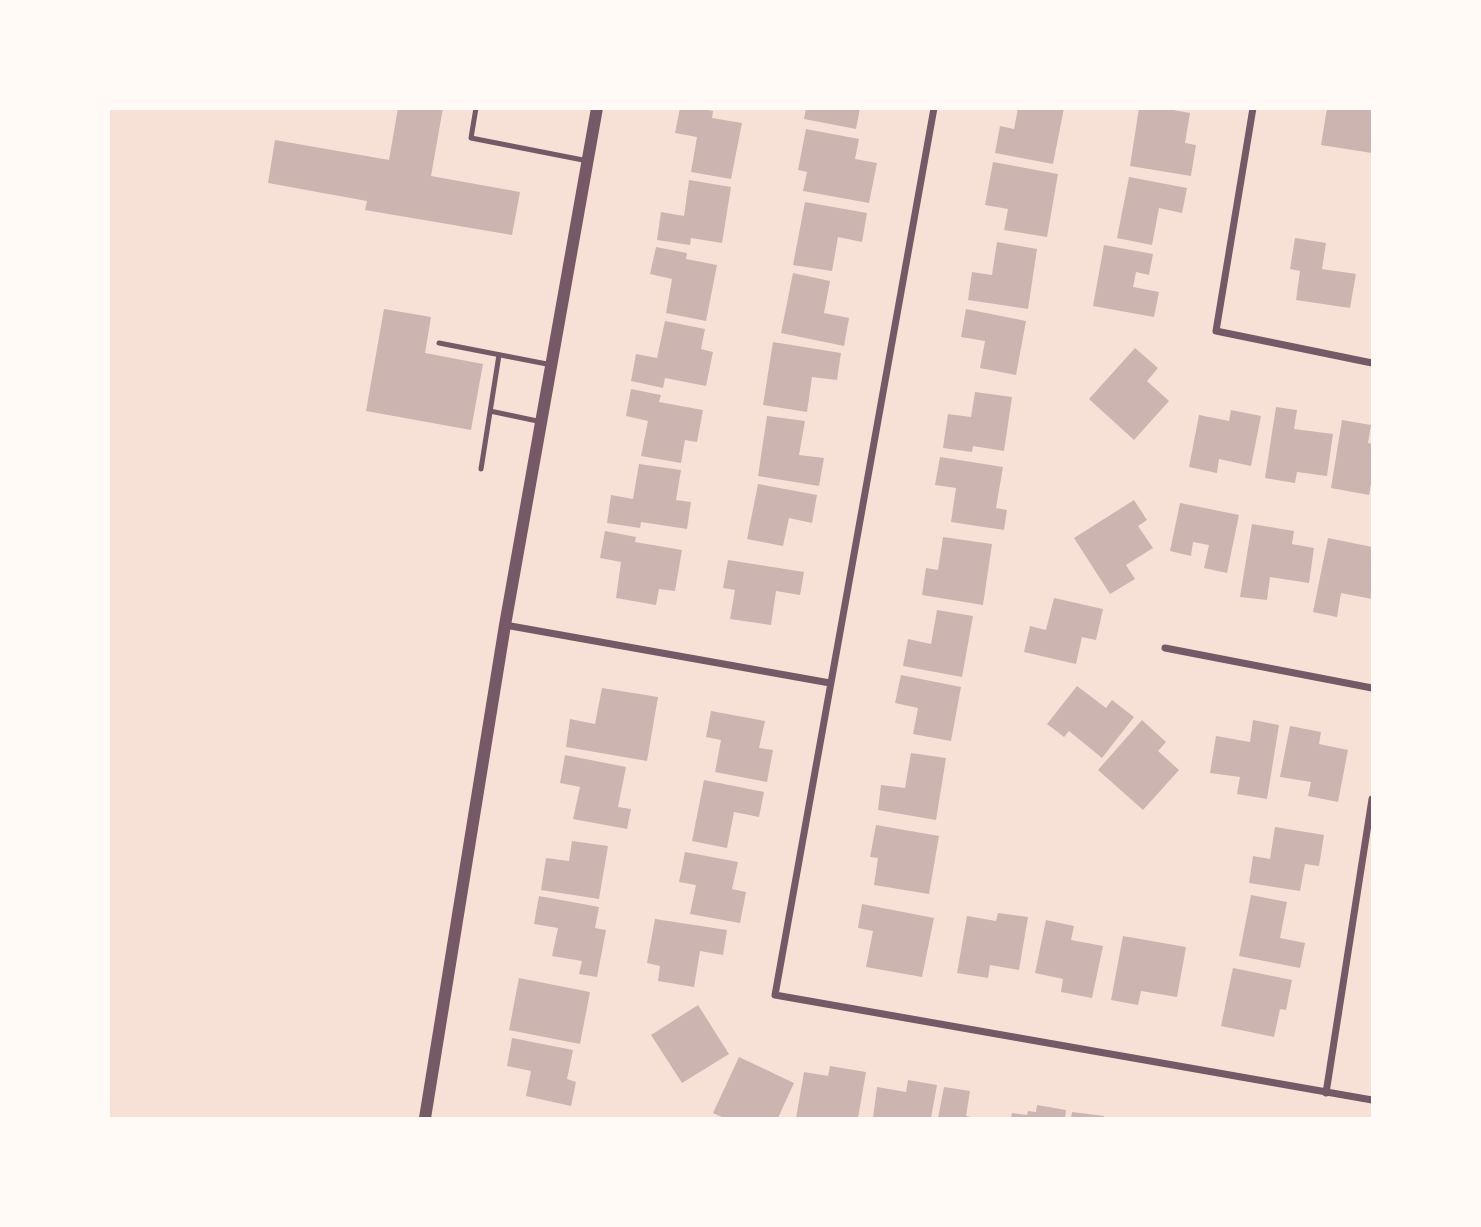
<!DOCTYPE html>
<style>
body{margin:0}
#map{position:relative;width:1481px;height:1227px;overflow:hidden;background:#f7e1d7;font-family:Barlow,sans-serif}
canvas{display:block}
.frame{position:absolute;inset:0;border:110px solid #fffaf5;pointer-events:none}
</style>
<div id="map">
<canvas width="1481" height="1227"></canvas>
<div class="frame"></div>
</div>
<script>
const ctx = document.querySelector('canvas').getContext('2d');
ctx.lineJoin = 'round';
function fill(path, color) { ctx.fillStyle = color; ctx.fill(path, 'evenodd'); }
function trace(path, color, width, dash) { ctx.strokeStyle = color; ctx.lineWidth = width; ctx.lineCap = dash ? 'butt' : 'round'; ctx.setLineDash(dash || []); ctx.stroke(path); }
fill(new Path2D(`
 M398,108H443L431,176L520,192L512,235L365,210L367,201L268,183L275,140L389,160Z
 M680,108H698L713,111L712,118L742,123L731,179L691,172L697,137L675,133Z
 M806,108H860L856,129L804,119Z
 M1018,108H1064L1053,164L995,153L1000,126L1014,129Z
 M1139,108H1162L1190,113L1185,143L1196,145L1191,176L1130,166Z
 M1327,108H1372V153L1321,145Z
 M806,129L859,139L855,159L877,163L869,203L803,191L807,172L798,170Z
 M993,162L1058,174L1047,237L1004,230L1008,209L985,205Z
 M1129,177L1187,188L1182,213L1159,208L1152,245L1117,238Z
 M689,180L731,187L722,243L691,238L690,245L657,240L661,212L684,216Z
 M805,202L867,213L862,242L838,237L832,271L793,265Z
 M1295,238L1326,243L1322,269L1356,274L1350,308L1296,300L1300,271L1290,269Z
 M997,242L1037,249L1028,309L968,300L972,272L992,275Z
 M1104,245L1153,254L1149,275L1136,272L1133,287L1159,292L1154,317L1093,306Z
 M656,247L687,253L686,259L717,265L706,321L666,313L672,279L650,274Z
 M793,273L830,281L824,313L849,318L844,346L781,333Z
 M384,309L431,317L425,353L483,364L471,430L366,411Z
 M966,309L1026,321L1016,375L980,368L985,341L961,337Z
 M665,321L705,329L701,349L713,352L706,386L665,378L663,388L631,381L636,354L657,358Z
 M773,342L841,353L837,380L812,377L807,412L763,405Z
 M1135,348L1158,368L1147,381L1169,401L1134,440L1089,399Z
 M631,389L661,395L659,402L703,410L697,442L685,440L681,463L641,456L648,421L626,416Z
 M975,392L1012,397L1004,451L973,446L972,452L943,448L948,414L971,417Z
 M1276,407L1297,410L1294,429L1333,434L1327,476L1297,472L1295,483L1265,478Z
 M1231,410L1261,416L1251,466L1219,459L1217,473L1189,467L1199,415L1229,421Z
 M767,416L805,421L799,455L824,458L819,486L758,476Z
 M1342,420L1371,425L1368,443L1372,444V485L1371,484L1369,495L1331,488Z
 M940,457L1003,467L996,508L1007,510L1004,530L951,522L956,488L935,485Z
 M639,464L681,470L676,500L691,502L687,529L641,522L640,528L607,523L611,495L633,499Z
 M758,484L817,495L812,523L789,518L783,546L747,539Z
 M1134,500L1147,520L1138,526L1153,548L1126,565L1135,579L1110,594L1074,538Z
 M1180,503L1239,515L1227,573L1204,568L1209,545L1193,542L1191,556L1170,551Z
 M1252,524L1294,531L1292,544L1314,548L1309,583L1270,577L1267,600L1240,597Z
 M605,531L636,537L635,542L682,550L675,591L659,589L656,605L616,598L621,562L600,558Z
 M943,537L992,544L983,605L922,595L926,568L938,570Z
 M1328,538L1372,547V599L1341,593L1337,617L1313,612Z
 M728,560L804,572L800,595L776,591L771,625L730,619L735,590L723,588Z
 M1054,598L1103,609L1096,640L1082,637L1076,664L1024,652L1030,626L1046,630Z
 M937,610L973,616L962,677L903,666L908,639L931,644Z
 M901,675L961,687L951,741L913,734L918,708L895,703Z
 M1077,686L1106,708L1112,700L1134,717L1102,758L1069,731L1064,737L1047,724Z
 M602,688L658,697L647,761L566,747L570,719L595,724Z
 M711,711L765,721L759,748L773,750L767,782L715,772L721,740L706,737Z
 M1142,720L1166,742L1158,751L1179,770L1143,810L1098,770Z
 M1253,720L1279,725L1267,799L1237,794L1240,777L1210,773L1216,736L1250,742Z
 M1290,726L1321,732L1319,744L1348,750L1338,802L1308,796L1311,782L1280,777Z
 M911,753L946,758L936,820L878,810L881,785L905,788Z
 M565,755L626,767L618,807L631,809L627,829L573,819L580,787L560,783Z
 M704,780L764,792L759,817L734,812L727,848L692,841Z
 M876,825L939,836L929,894L874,885L878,858L870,857Z
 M1275,827L1324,835L1319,866L1305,864L1300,891L1249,883L1253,856L1270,859Z
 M572,841L608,846L599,899L541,890L546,858L569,861Z
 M685,852L738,862L732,889L746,892L740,923L690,914L696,885L679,882Z
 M1251,895L1287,902L1280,938L1305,943L1300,968L1239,956Z
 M539,896L599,907L595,928L606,930L597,977L579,974L582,961L552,956L558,928L534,924Z
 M862,904L934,918L922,977L866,967L873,931L858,928Z
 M998,913L1028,917L1019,970L990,965L988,978L957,973L967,916L996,921Z
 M655,919L727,930L723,955L700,951L694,987L658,981L660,966L647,963Z
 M1046,920L1074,926L1071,940L1103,946L1092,998L1061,992L1063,979L1035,973Z
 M1123,936L1186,947L1177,997L1141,991L1138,1005L1111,1000Z
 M1233,968L1292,980L1286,1010L1280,1009L1274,1037L1221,1026Z
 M519,978L590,992L580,1044L509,1030Z
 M698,1005L729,1054L682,1083L651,1035Z
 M512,1038L573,1050L567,1079L576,1082L571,1106L526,1096L531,1071L507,1066Z
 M739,1057L794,1083L778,1118H724L713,1113Z
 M830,1066L866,1072L858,1118H796L804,1072L828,1076Z
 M908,1080L937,1085L931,1118H873L877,1087L906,1092Z
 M944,1087L970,1091L966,1116L971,1117V1118H938Z
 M1037,1105L1066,1110L1065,1118H1011L1012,1113L1027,1115L1028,1111L1036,1112Z
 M1072,1112L1104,1116V1118H1071Z`), '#ccb4b1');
trace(new Path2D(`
 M476,108L471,138L588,161
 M439,343L552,365
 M490,411L542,422
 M481,469L499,355`), '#755966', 5);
trace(new Path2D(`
 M934,108L775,995L1372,1100
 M1253,108L1216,331L1372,363
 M505,625L830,683
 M1165,648L1372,688
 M1326,1093L1372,799`), '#755966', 7);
trace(new Path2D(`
 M425,1118L505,625L597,108`), '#755966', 12);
</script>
